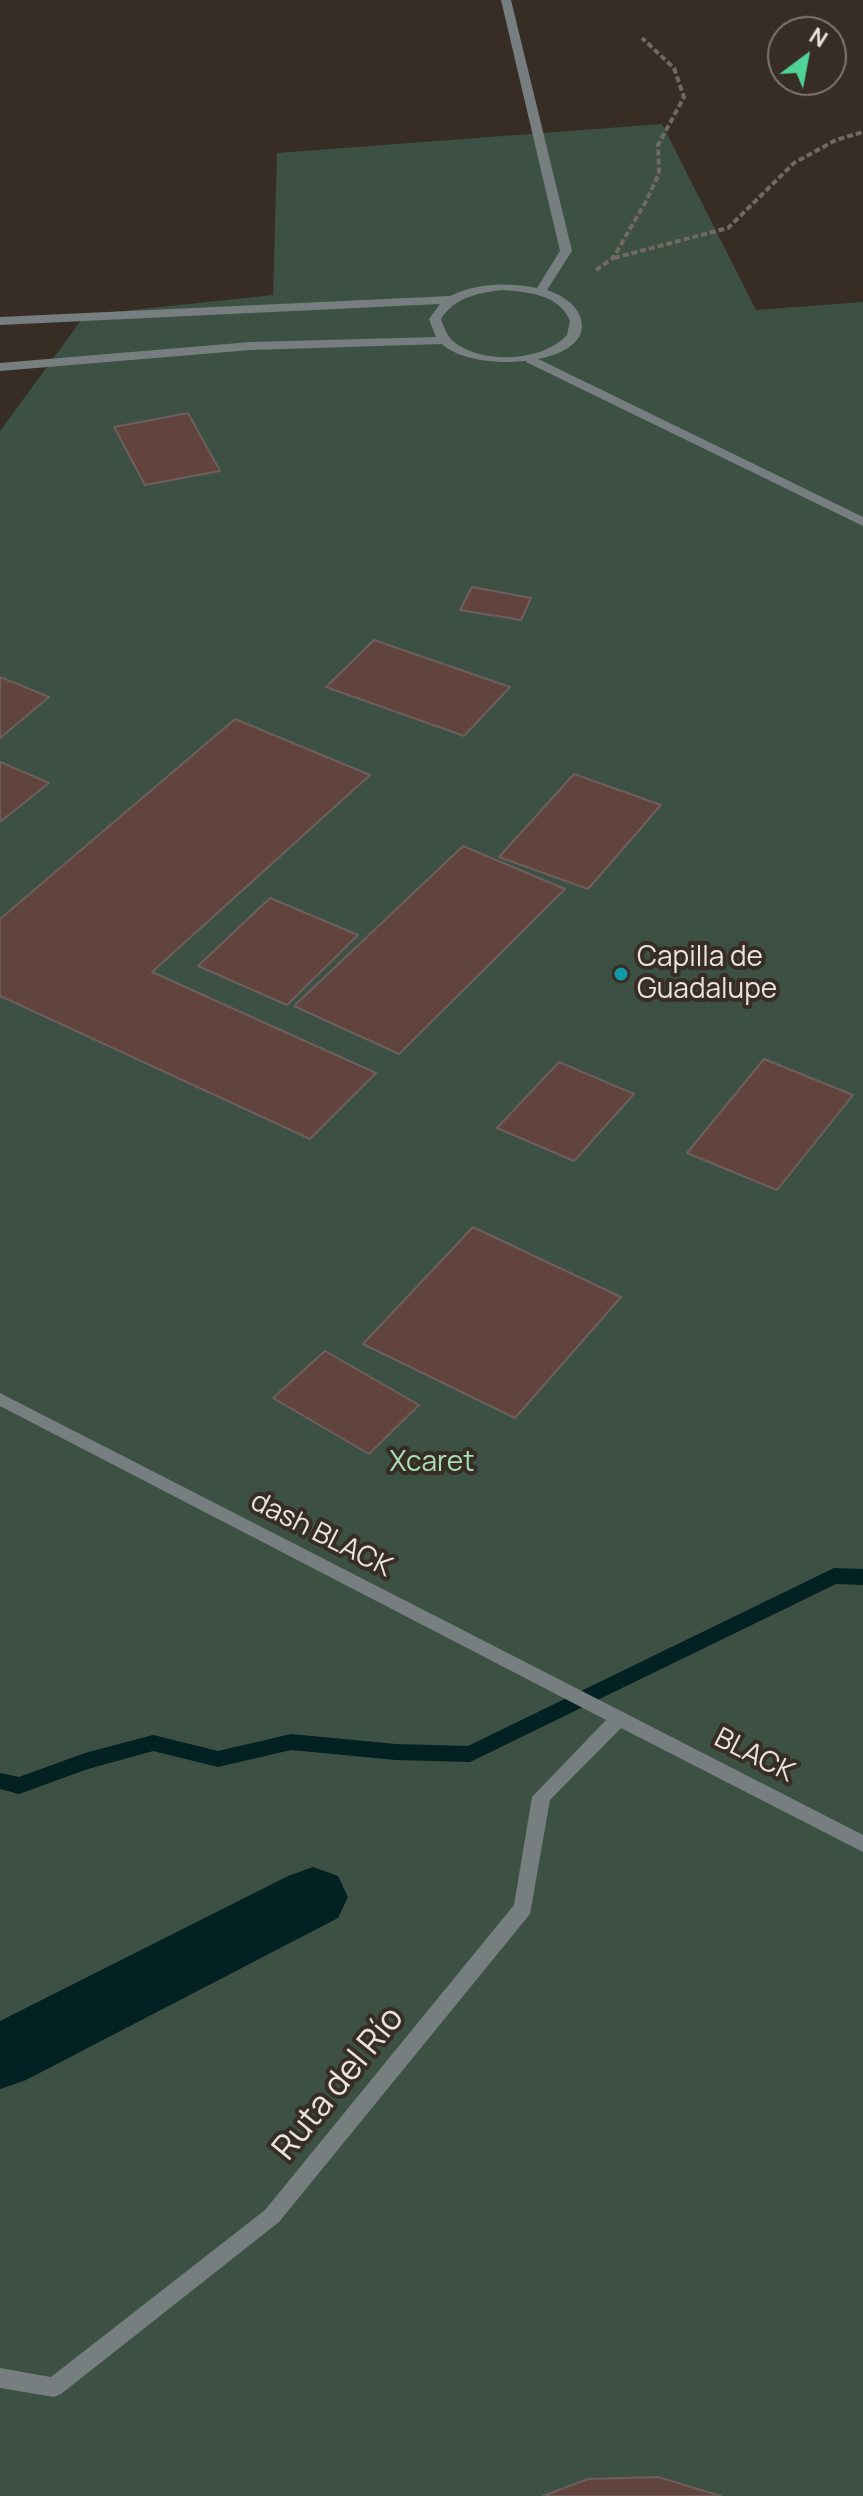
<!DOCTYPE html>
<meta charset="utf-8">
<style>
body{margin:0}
#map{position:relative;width:863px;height:2496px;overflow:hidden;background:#372d25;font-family:Manrope,sans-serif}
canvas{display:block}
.north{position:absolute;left:767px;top:16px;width:80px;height:80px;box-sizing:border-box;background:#372d25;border:2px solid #7f766f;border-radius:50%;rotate:32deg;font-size:22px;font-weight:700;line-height:32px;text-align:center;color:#eae4df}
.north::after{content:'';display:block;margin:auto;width:28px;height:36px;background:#4fd399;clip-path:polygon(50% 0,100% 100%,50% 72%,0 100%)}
</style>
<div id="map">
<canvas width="863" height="2496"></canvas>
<div class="north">N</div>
</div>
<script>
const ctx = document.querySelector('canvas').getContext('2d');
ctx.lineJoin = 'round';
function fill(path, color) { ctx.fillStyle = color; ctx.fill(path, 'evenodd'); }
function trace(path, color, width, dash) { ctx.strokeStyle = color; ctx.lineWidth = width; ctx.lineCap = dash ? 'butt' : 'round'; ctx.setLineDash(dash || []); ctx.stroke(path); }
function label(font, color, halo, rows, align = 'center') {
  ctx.font = font + ' Manrope,sans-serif'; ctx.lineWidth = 8; ctx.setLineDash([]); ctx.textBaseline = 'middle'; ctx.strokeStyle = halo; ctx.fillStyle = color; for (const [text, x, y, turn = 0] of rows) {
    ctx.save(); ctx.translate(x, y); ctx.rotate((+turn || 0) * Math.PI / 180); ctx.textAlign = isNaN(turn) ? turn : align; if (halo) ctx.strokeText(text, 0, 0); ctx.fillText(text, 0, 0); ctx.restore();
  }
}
fill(new Path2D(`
 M662,124L756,310L863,302V2496H0V431L85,315L273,295L277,153Z`), '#3c5144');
fill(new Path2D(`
 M834,1568L863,1569V1585L836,1584L470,1762L396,1760L291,1750L218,1767L153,1751L88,1769L19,1794L0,1789V1773L19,1777L85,1753L153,1735L218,1751L291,1734L396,1744L468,1746Z`), '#032022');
fill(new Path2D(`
 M313,1867L338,1876L348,1897L338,1918L26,2080L0,2089V2021L288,1876Z`), '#032022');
const building = new Path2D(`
 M188,413L220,471L145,485L114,427Z
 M472,587L531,598L521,620L460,610Z
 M374,640L510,687L464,736L326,687Z
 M0,677L49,697L0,738Z
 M235,719L370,775L152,972L376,1073L310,1139L0,996V919Z
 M0,762L49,783L0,822Z
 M574,774L661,805L588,889L499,857Z
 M463,846L565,889L399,1054L294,1006Z
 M270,898L358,935L287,1005L198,966Z
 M764,1059L853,1095L777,1190L687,1153Z
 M559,1062L634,1094L574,1161L497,1128Z
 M473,1227L621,1297L515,1418L363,1344Z
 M325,1351L419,1405L369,1454L273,1398Z
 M658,2477L721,2496H543L588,2479Z`);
fill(building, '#62443e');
trace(building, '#6e5f5c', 2);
trace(new Path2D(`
 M614,258L728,228L794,163L836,140L863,132
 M596,270L613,258L645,203L659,174L658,145L684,97L674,68L642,38`), '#726962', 4, [6, 3]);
fill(new Path2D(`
 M530,355L863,517V526L526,362V356Z`), '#777e80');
fill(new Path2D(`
 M0,1393L863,1835V1852L621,1728L550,1800L530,1914L279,2222L61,2394L54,2397L0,2388V2368L51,2377L265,2210L514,1905L532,1797L606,1720L0,1406Z`), '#777e80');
fill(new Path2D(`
 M501,0H511L572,251L547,290C561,295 574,302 580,316C599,366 474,375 442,344L251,350L0,371V363L251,342L436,337L429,319L440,304L0,325V317L450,296C477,283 507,282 537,288L560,251ZM502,290C528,292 559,294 570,321L567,335C543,361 488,364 458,345C448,339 445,330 441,319C455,297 478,293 502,290Z`), '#777e80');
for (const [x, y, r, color] of [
 [621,974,8,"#0f9aa8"]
]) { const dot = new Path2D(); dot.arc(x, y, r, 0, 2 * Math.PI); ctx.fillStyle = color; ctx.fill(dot); trace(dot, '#372d25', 3); }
label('28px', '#eae4df', '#372d25', [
 ["Capilla de",637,958],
 ["Guadalupe",637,990]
], 'left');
label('28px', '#a8debc', '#372d25', [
 ["Xcaret",432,1463]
]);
label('28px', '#eae4df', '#372d25', [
 ["dash BLACK",321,1535,27],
 ["BLACK",754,1756,27]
]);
label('34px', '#eae4df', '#372d25', [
 ["Ruta del Río",339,2084,-51]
]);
</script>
